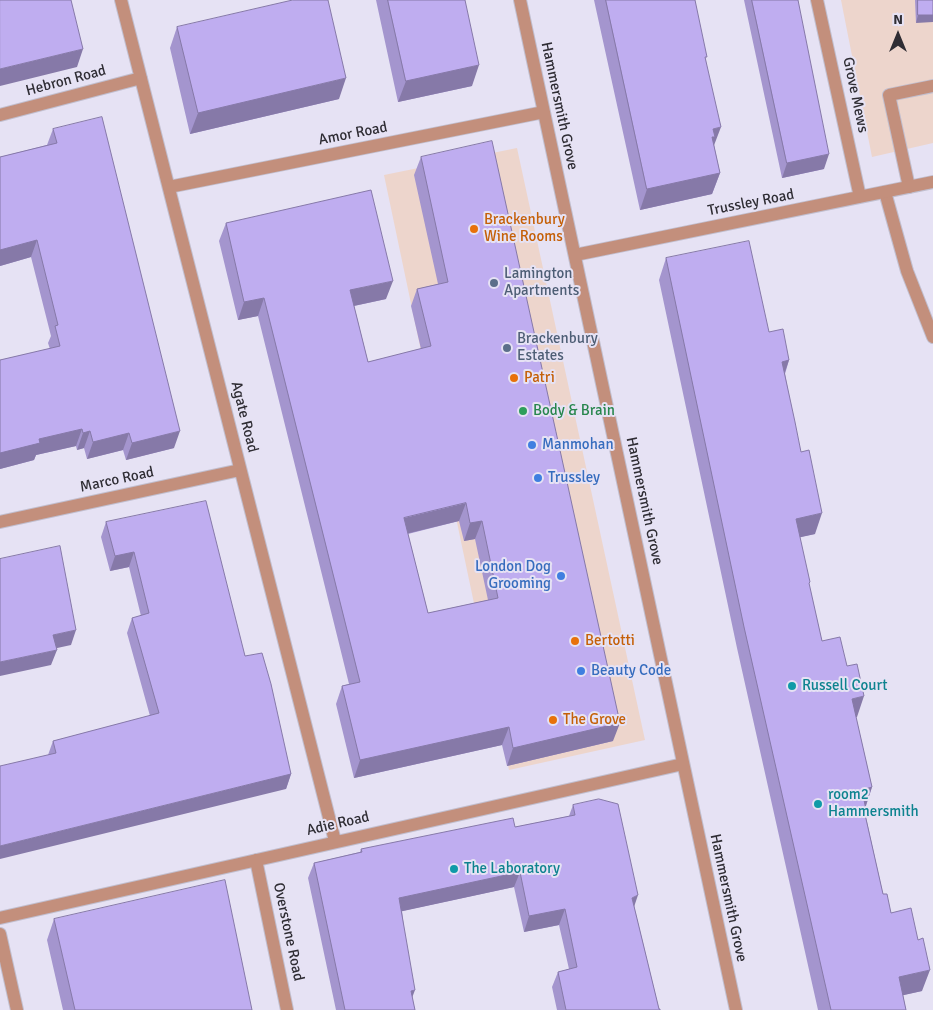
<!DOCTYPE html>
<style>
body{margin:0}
#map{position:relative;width:933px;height:1010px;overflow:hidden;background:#e6e2f4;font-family:Signika,sans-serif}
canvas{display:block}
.north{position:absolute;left:873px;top:10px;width:50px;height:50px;-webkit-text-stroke:4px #e6e2f4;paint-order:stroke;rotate:0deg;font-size:14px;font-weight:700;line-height:20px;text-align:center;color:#2f2d34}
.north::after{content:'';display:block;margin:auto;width:18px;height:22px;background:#2f2d34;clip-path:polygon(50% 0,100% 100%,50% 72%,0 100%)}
</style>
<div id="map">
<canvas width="933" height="1010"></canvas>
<div class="north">N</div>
</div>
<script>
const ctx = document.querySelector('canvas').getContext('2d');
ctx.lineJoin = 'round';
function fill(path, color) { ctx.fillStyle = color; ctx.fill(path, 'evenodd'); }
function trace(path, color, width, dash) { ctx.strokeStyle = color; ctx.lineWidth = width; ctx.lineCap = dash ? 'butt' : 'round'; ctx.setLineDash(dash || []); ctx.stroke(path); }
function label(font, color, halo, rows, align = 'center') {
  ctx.font = font + ' Signika,sans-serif'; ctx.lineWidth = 4; ctx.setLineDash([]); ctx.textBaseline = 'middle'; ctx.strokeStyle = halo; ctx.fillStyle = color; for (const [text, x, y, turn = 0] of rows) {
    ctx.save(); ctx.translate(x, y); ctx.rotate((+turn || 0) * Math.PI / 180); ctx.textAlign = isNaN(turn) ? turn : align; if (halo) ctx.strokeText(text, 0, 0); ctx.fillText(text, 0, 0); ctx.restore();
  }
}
fill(new Path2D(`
 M841,0H933V143L872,157Z
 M517,148L645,740L509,770L384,175Z`), '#edd5cc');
const service = new Path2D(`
 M909,187L889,95L933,86
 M885,192L907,271L933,337`);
const minor = new Path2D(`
 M121,0L335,841
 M520,0L736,1010
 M817,0L860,197
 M0,115L141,78
 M169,187L544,112
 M575,255L933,182
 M0,522L240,470
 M256,860L287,1010
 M0,918L683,764
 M0,934L17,1010`);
trace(service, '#c1bece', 14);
trace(minor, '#c1bece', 14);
trace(service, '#c38f7c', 12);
trace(minor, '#c38f7c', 12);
fill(new Path2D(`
 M376,0H465L472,86L398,102Z
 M594,0H695L706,61L714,145L720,173L712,194L640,210Z
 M744,0H798L824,169L782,178Z
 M915,0H933L916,23Z
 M177,27L339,99L190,134L170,48Z
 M53,129L174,448L126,460L123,450L87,459L84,448L77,450L76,446L36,455L34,460L0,469V360L50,349L48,343L51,336L31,257L0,266V157L47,145Z
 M421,157L613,741L507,766L502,745L354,778L336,704L342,686L349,684L258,316L238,320L219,241L226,223L386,299L354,306L368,362L421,349L411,306L417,289L438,284L414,175ZM459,521L464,541L475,539L488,600L428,613L408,534Z
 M666,258L769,332L789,360L785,374L815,534L800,537L809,585L822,641L857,717H856L872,787L866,806V810L865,813L883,894L922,991L903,995L906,1010H818L737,648L659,280Z
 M106,522L245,656L291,774L286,789L48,755L53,741L150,716L127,633L132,618L141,616L129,567L110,571L101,537Z
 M573,805L634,906L659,1009L660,1010H557L552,987L558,972L569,969L559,925L524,932L514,887L402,911L412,998L415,1010H336L308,878L314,863L360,852L361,849L515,827L569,816Z
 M54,919L252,1010H63L47,940Z`), '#a495ce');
fill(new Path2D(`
 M918,15H933V22L916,23Z
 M83,49L77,67L0,86V69Z
 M479,65L472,86L398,102L406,81Z
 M346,78L339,99L190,134L198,113Z
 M721,127L713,148H710L713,129Z
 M829,154L824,169L782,178L787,163Z
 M720,173L712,194L640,210L647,189Z
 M37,240L31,257L0,266V250Z
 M393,281L386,299L344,308L350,290Z
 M264,298L258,316L238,320L244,302Z
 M789,360L782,381V362Z
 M82,429L76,446L36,455L34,460L0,469V453L39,439Z
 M90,431L84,448L77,450L83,433Z
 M180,431L174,448L126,460L132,443Z
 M129,433L123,450L87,459L93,442Z
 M466,503L459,521L397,536L404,518Z
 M822,513L815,534L788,540L796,519Z
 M482,521L475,539L464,541L470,523Z
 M134,552L129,567L110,571L115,556Z
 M76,630L71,645L48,650L53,635Z
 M57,650L51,665L0,676V662Z
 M864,696L857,717L844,720L852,699Z
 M620,723L613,741L507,766L513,748Z
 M509,727L502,745L354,778L360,760Z
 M291,774L286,789L0,859V846Z
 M872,787L865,808L862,790Z
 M520,872L514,887L394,913L399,898Z
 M638,895L633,910L632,898Z
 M565,909L559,925L524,932L529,916Z
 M930,970L922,991L891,998L899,977Z
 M415,990L409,1006L411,991Z`), '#8679a8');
const building = new Path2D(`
 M0,0H71L83,49L0,69Z
 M293,0H328L346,78L198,113L177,27Z
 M388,0H465L479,65L406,81Z
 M606,0H695L707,57H705L721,127L713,129L715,137H712L720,173L647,189Z
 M752,0H798L829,154L787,163Z
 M918,0H933V15H918Z
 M102,117L180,431L132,443L129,433L93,442L90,431L83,433L82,429L39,439L40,443L0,453V360L60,346L55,326L58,325L37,240L0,250V157L57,143L53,129Z
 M492,141L620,723L513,748L509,727L360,760L342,686L360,682L264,298L244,302L226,223L371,190L393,281L350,290L368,362L431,346L417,289L448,282L421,157ZM466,503L470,523L482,521L498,598L428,613L404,518Z
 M749,241L769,332L783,329L789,360L782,362L795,422L801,452L809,450L822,513L796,519L810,582L809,583L822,641L840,637L847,666L857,664L864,696L852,699L872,787L862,790L866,810H864L883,894H887L891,913L911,908L918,940L923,938L930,970L899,977L906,1010H831L744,627L666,258Z
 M206,501L245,656L262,653L271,684L291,774L0,846V766L56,753L53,741L159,713L132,618L149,613L134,552L115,556L106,522Z
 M60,546L76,630L53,635L57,650L0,662V559Z
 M599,799L618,804L638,895L632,898L659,1009H660V1010H566L558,972L577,967L565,909L529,916L520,872L399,898L415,990L411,991L415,1010H345L314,863L362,852L361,849L513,818L515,827L575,815L573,805Z
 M225,880L252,1010H75L54,919Z`);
fill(building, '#bfadf0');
trace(building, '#8679a8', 1);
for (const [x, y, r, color] of [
 [474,229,5,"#e8710a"],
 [494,283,5,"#5c6f8a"],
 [507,348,5,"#5c6f8a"],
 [514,378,5,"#e8710a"],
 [523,411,5,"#2e9e5b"],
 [532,445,5,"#3f7fe0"],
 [538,478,5,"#3f7fe0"],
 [561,576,5,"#3f7fe0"],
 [575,641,5,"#e8710a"],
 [581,671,5,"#3f7fe0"],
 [792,686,5,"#0f9aa8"],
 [553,720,5,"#e8710a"],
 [818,804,5,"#0f9aa8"],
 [454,869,5,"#0f9aa8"]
]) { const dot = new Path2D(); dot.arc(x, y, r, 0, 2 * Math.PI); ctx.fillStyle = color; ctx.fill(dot); trace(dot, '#e6e2f4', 2); }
label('15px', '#2f2d34', '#e6e2f4', [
 ["Hebron Road",66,81,-15],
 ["Grove Mews",855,95,78],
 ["Hammersmith Grove",559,106,78],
 ["Amor Road",353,134,-11],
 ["Trussley Road",751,203,-11],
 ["Agate Road",244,417,76],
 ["Marco Road",117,480,-12],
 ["Hammersmith Grove",644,501,78],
 ["Adie Road",338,824,-13],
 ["Hammersmith Grove",728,898,78],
 ["Overstone Road",288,932,78]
]);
label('15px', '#c56008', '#e6e2f4', [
 ["Brackenbury",484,220],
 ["Wine Rooms",484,237],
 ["Patri",524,378],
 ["Bertotti",585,641],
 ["The Grove",563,720]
], 'left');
label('15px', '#4e5e75', '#e6e2f4', [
 ["Lamington",504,274],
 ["Apartments",504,291],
 ["Brackenbury",517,339],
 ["Estates",517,356]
], 'left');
label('15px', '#27864d', '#e6e2f4', [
 ["Body & Brain",533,411]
], 'left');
label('15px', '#366cbe', '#e6e2f4', [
 ["Manmohan",542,445],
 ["Trussley",548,478],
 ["London Dog",551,567,"right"],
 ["Grooming",551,584,"right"],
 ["Beauty Code",591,671]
], 'left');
label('15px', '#0d838f', '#e6e2f4', [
 ["Russell Court",802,686],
 ["room2",828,795],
 ["Hammersmith",828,812],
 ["The Laboratory",464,869]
], 'left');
</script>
